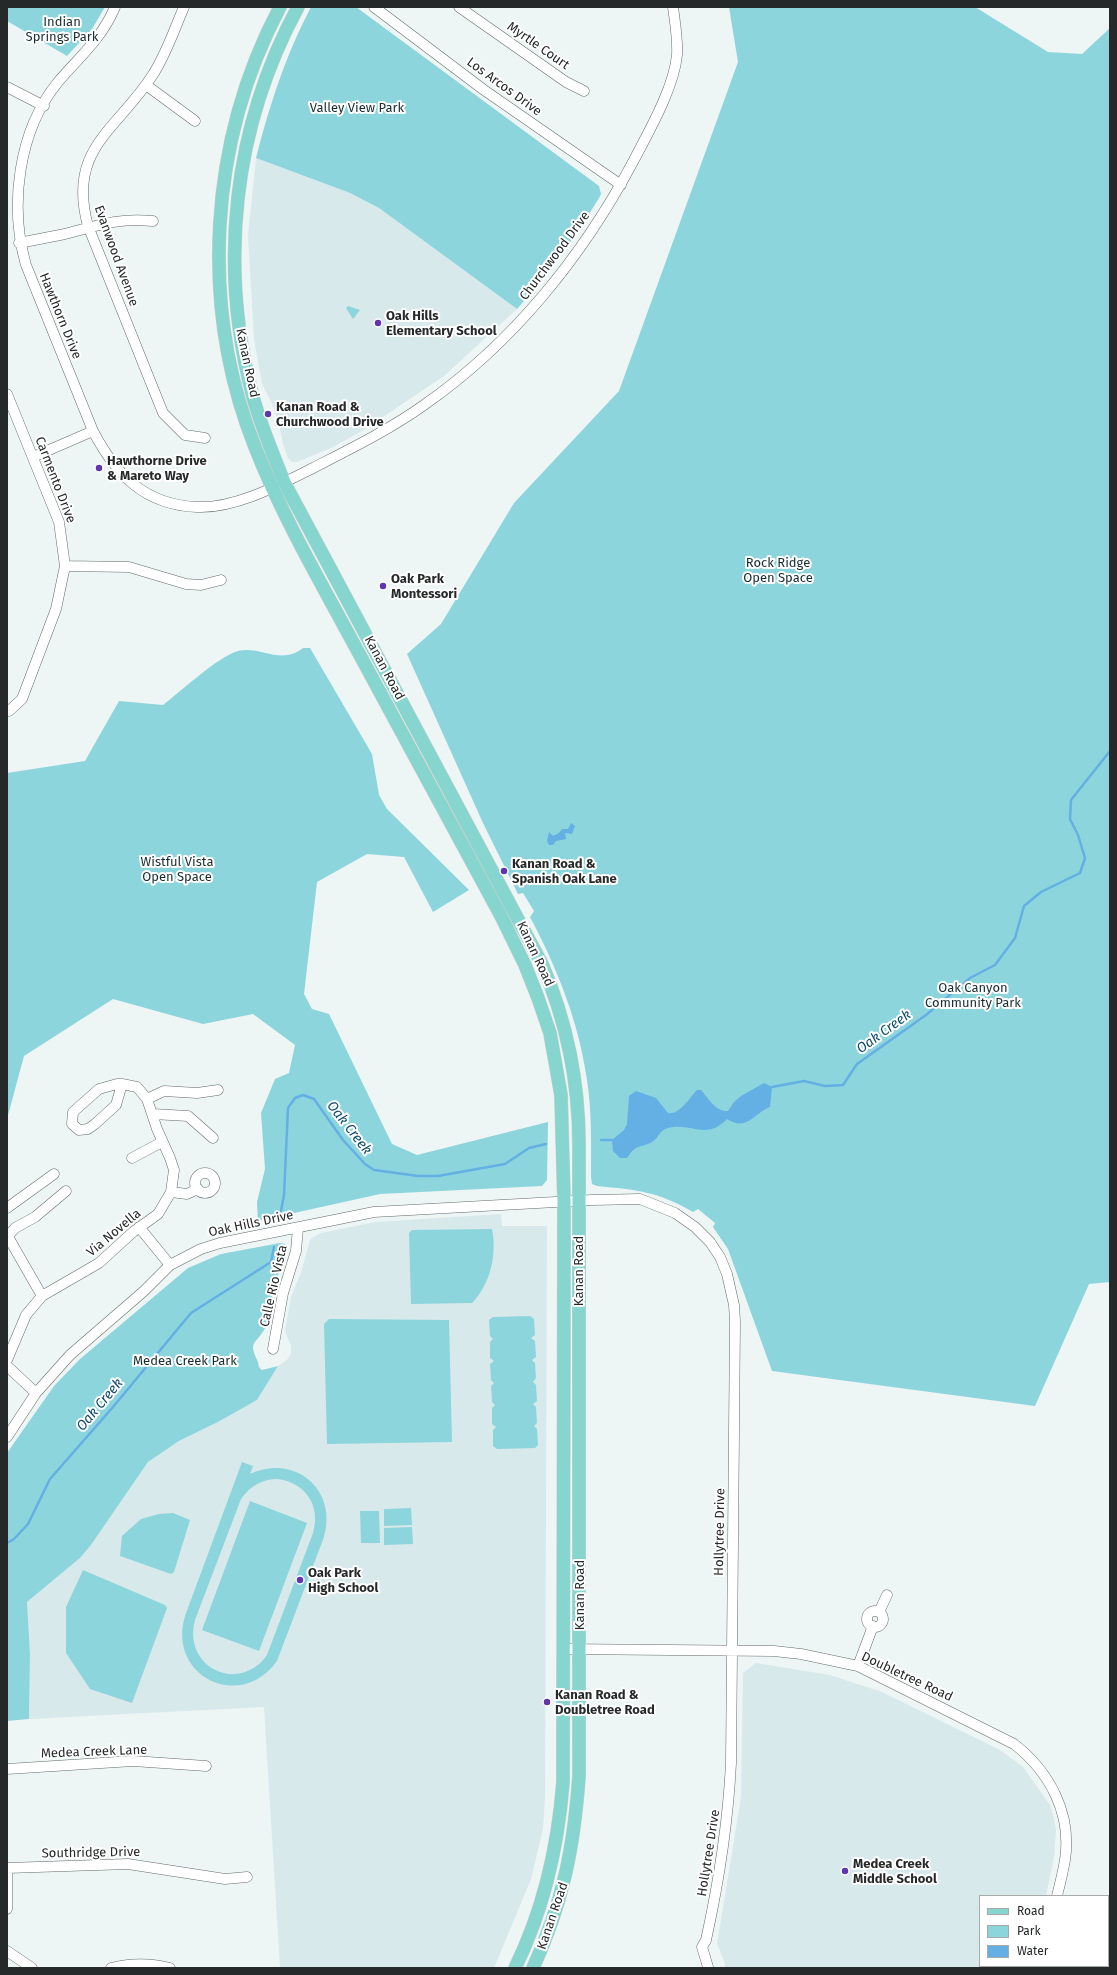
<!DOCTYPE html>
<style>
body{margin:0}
#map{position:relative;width:1117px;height:1975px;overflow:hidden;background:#edf5f5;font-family:"Fira Sans",sans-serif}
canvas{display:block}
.frame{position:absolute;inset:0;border:8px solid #262929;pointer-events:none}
.legend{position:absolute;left:979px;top:1895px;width:130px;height:72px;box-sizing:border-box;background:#fff;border:1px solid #a8a9a9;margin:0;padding:5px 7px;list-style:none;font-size:12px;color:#262929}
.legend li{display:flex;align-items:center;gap:8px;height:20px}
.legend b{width:20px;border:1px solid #a8a9a9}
</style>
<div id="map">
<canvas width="1117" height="1975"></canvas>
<div class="frame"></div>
<ul class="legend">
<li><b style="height:5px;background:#86d5ce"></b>Road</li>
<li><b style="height:11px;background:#8dd5dd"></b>Park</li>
<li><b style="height:11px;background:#64afe4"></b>Water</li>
</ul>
</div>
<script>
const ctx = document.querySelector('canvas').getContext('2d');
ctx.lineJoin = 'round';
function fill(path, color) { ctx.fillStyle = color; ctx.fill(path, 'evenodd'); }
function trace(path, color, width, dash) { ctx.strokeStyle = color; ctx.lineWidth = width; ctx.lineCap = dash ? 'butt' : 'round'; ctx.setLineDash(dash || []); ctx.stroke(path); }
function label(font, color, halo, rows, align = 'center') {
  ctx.font = font + ' "Fira Sans",sans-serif'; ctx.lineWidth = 4; ctx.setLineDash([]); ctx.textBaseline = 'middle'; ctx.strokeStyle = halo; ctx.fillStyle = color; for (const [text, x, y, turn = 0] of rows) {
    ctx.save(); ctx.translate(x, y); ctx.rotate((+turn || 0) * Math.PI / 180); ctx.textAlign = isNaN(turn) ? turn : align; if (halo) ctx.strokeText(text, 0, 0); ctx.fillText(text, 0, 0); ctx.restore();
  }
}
fill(new Path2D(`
 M256,158L350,193L379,208L517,309L444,376L362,431L333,447L297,462H292L288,458L283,444L280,428L272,403L262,384L254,339L248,236Z
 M501,1214L502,1226H547L545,1797L543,1829L531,1879L494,1968H280L264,1707L29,1719L30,1654L27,1602L80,1558L91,1545L148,1462L179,1441L218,1422L257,1400L278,1366L288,1359L291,1353V1346L285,1331L291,1297L301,1272L310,1240L312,1238L321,1233L375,1222Z
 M756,1663L830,1675L882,1692L1000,1750L1023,1767L1050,1805L1053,1815L1056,1830L1054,1857L1046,1896H980V1966H1032L1031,1968H725V1963L717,1944L741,1797L743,1673Z`), '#d8e9eb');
fill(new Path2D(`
 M7,7H105L92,29L67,56L7,21Z
 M311,7H356L599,186L601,194L599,198C575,238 548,274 517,309L379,208L350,193L256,158C270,104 285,57 311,7Z
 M729,7H975L1048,52L1082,54L1110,28V1282L1089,1284L1035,1406L772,1371L728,1249L713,1227L715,1223L698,1209L693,1212C657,1191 637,1190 597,1186L592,1184L591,1177C591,1144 592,1112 587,1080C579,1022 557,968 530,917L534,911L523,893L518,894L483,823L407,654L441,624L514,503L619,391L738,62Z
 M348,306L360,310L353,319L346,308Z
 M303,648H310L372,754L379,795L387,809L469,890L433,912L404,857L367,854L317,882L304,994L312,1009L329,1014L392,1144L417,1155L548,1122L547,1180L542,1186L380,1194L258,1221L257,1202L265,1169L261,1113L275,1079L289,1073L295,1045L253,1014L203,1024L113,999L24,1056L7,1119V773L85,761L119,701L163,705C180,692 219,656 238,651C260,645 281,666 303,648Z
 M492,1229C497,1253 491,1282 474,1301L472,1303L411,1304L409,1233L412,1230Z
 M280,1243L285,1244C290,1258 278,1272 274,1285C271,1296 270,1321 264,1330C255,1345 248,1341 258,1362C259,1366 258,1367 262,1370L278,1366L257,1400L218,1422L179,1441L148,1462L91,1545L80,1558L27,1602L30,1654L29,1719L7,1721V1453L54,1386L80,1359L188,1268L221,1254Z
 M530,1316L534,1319L535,1335L531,1338L535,1341L536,1357L532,1360L535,1363L536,1378L533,1382L536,1385L537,1401L533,1404L536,1407L537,1423L534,1426L537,1429L538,1445L535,1448L497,1449L493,1446V1430L496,1427L492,1424V1408L495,1405L492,1402L491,1386L494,1383L491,1380L490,1364L494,1361L490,1358V1342L493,1339L490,1336L489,1320L493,1317Z
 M329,1319L449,1320L452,1442L327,1444L324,1324Z
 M242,1462L253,1466L250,1474C295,1453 338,1490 324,1537L277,1661C241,1712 167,1677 185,1616ZM278,1479C306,1483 321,1506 313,1533L267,1655C239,1695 182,1667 195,1620L241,1499C250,1486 262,1479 278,1479Z
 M250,1501L307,1523L259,1651L202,1630Z
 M411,1508L412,1525L384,1526V1509Z
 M360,1511H379L380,1543H361Z
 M173,1513L190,1520L174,1572L171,1574L120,1556L122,1536L141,1519L159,1514Z
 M412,1527L413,1544L384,1545V1528Z
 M83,1570L165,1605L167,1608L132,1703L90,1689L66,1653V1607Z
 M1110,1912V1968H1094L1095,1966H1108V1919Z`), '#8dd5dd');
fill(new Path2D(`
 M571,823L575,826L572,834L565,833L566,839L556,841L553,845H549L547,841L549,832L553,836L559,833L562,829H568Z
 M764,1083L772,1087L770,1107C754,1113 747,1132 727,1119C706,1141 691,1122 668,1128C659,1130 659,1138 652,1142C639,1149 637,1143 627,1158H620L613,1151L612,1140L624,1130L627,1124L629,1096L636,1091L656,1098L668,1113C680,1115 689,1098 697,1090H701C709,1099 716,1112 728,1111L734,1102L741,1096Z`), '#64afe4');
trace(new Path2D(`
 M772,1087L804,1081L825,1086L843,1085L857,1064L926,1015L970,978L995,965L1015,938L1024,906L1041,892L1080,873L1085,858L1078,835L1070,819L1071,800L1110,751
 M601,1140H612
 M281,1211L284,1195L288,1108L295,1098L303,1095L314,1099L343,1140L365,1164L374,1170L418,1176H438L505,1164L529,1148L546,1144
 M7,1543L14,1539L28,1524L50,1479L113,1407L191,1313L271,1262L274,1247`), '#64afe4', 2.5);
const minor = new Path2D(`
 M115,7C101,40 80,56 58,82C18,131 9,206 26,265L93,431C116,475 145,505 197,507C235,509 279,485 313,468C350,449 389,430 424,405C513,343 583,256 634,160C649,131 674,88 677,55C678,39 675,23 673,7
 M184,7C174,30 166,55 152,76C116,131 67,149 88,226L163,413L185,435L205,438
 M374,7L484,90L621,185
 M459,7L566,82L584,91
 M146,85L195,121
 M7,87L44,106
 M19,243C34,240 50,237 65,234C100,225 116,218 153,221
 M7,394L59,522L65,566L56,609L22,699L9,711
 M33,457L93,431
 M65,566L129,567L186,584L201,585L221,580
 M117,1084H122L116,1105L95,1124L88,1129L79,1130L72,1124L73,1112L99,1089Z
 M147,1099L164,1091L197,1093L218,1090
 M153,1114L188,1116L213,1138
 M132,1158L162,1142
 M195 1183a10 10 0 1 1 20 0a10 10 0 1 1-20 0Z
 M171,1192L187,1194L198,1189
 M7,1208L54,1174
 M139,1227L170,1265
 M7,1235L42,1296
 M8,1236L15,1228L35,1217L66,1191
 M273,1349L283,1293L296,1251L298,1228
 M7,1360L26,1315L42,1296L99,1263L133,1232L158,1214L171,1192L174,1170L170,1158L157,1129L147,1099L137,1087L122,1084
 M7,1366L36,1393
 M7,1437L36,1393L70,1355L144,1291L170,1265L201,1249L220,1243L374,1212L592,1200L640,1199L675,1213L695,1227L710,1242L720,1257L727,1274L734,1305L735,1321L731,1763C728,1823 719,1881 706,1940L702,1947L708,1967
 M867 1619a8 8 0 1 1 16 0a8 8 0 1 1-16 0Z
 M879,1612L887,1595
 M564,1649L774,1651L801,1654L858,1666L1014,1744C1050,1772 1072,1814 1065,1860C1063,1872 1060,1884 1057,1896
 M858,1666L873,1626
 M7,1769L133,1761L206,1766
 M7,1868L128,1864L225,1879L247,1877
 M7,1869V1909
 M7,1951L32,1968
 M111,1968C131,1963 150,1963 170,1968
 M1042,1968V1966`);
const major = new Path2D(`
 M280,7C209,141 199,306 255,447C282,516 320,581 355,646C403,736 452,826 501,916L525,965L538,998L550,1033L561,1095L564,1201L563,1782C558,1847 544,1909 515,1968
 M298,7C233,127 218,265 253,397C261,426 273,454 284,482L542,964C567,1022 579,1082 579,1145V1776C574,1847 563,1903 533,1968`);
trace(minor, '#646a6b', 11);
trace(major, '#cfd0d0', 14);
trace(minor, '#fff', 10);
trace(major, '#86d5ce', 13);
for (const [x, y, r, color] of [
 [378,323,4,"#6135ad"],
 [268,414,4,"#6135ad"],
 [99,468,4,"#6135ad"],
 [383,586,4,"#6135ad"],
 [504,871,4,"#6135ad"],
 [300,1580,4,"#6135ad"],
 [547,1702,4,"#6135ad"],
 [845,1871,4,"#6135ad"]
]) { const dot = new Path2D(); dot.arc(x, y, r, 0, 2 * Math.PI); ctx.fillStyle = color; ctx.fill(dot); trace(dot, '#fff', 1.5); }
label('13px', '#182d2f', '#fff', [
 ["Indian",62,22],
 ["Springs Park",62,37],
 ["Valley View Park",357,108],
 ["Rock Ridge",778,563],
 ["Open Space",778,578],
 ["Wistful Vista",177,862],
 ["Open Space",177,877],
 ["Oak Canyon",973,988],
 ["Community Park",973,1003],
 ["Medea Creek Park",185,1361]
]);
label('13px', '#262929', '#fff', [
 ["Myrtle Court",538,46,35],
 ["Los Arcos Drive",504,87,36],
 ["Evanwood Avenue",116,256,70],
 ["Churchwood Drive",555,256,-53],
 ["Hawthorn Drive",60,316,68],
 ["Kanan Road",247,363,78],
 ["Carmento Drive",55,480,69],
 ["Kanan Road",384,668,62],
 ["Kanan Road",535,954,65],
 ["Oak Hills Drive",251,1224,-12],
 ["Via Novella",114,1233,-40],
 ["Kanan Road",579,1271,-90],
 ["Calle Rio Vista",274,1286,-77],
 ["Hollytree Drive",720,1532,-89],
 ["Kanan Road",580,1595,-90],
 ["Doubletree Road",907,1677,25],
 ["Medea Creek Lane",94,1752,-2],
 ["Southridge Drive",91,1853,-1],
 ["Hollytree Drive",709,1853,-81],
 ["Kanan Road",553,1916,-71]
]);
label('bold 13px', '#262929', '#fff', [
 ["Oak Hills",386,316],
 ["Elementary School",386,331],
 ["Kanan Road &",276,407],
 ["Churchwood Drive",276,422],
 ["Hawthorne Drive",107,461],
 ["& Mareto Way",107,476],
 ["Oak Park",391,579],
 ["Montessori",391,594],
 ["Kanan Road &",512,864],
 ["Spanish Oak Lane",512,879],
 ["Oak Park",308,1573],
 ["High School",308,1588],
 ["Kanan Road &",555,1695],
 ["Doubletree Road",555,1710],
 ["Medea Creek",853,1864],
 ["Middle School",853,1879]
], 'left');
label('italic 14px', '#104b6e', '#fff', [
 ["Oak Creek",884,1032,-36],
 ["Oak Creek",349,1128,52],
 ["Oak Creek",100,1405,-50]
]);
</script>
